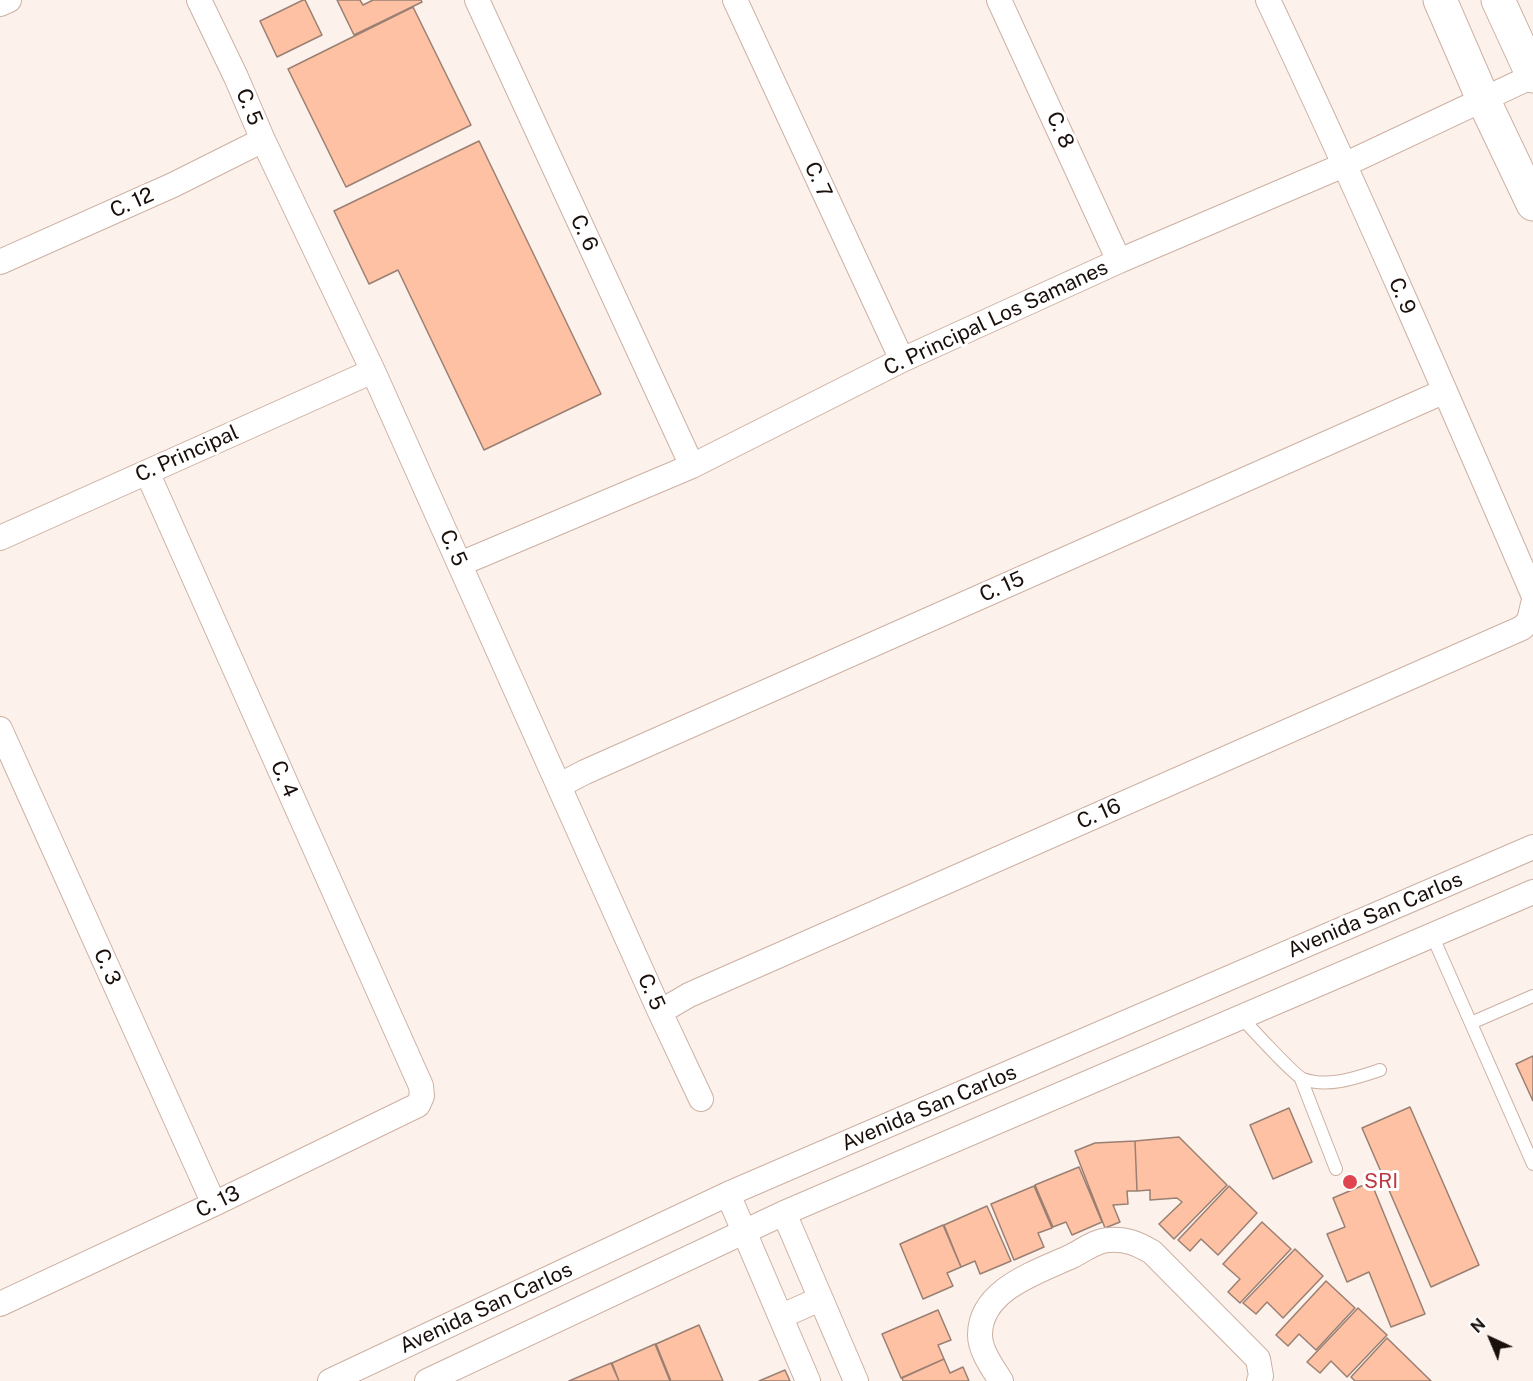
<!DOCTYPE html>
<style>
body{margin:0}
#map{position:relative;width:1533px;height:1381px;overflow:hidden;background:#fdf1eb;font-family:"Public Sans",sans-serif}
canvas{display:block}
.north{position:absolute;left:1461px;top:1309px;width:60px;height:60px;-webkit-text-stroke:4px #fff;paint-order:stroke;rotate:316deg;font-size:16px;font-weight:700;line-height:24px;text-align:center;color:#190f0b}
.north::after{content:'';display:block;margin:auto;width:21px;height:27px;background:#190f0b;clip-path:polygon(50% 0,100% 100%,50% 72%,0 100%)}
</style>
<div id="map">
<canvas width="1533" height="1381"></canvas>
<div class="north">N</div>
</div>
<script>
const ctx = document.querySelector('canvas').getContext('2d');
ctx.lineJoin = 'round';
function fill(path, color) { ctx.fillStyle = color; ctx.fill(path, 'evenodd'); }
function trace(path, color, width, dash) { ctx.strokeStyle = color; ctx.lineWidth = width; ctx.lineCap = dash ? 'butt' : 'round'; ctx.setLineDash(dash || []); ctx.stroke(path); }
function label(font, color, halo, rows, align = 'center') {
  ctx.font = font + ' "Public Sans",sans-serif'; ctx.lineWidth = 6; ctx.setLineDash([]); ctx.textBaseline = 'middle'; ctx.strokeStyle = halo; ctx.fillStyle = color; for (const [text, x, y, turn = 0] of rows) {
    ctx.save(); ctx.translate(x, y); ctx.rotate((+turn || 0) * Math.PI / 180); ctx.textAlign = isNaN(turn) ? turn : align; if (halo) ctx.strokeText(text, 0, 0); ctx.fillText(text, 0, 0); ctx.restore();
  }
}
const building = new Path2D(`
 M303,0H305L322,35L277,57L260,21Z
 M337,0H360L363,5L373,0H421L422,2L354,35Z
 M413,7L471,125L346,187L288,69Z
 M479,141L601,394L484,450L398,270L369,284L334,211Z
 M1533,1056V1101L1516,1064Z
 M1410,1107L1479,1265L1431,1287L1362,1128Z
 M1289,1108L1312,1162L1273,1179L1250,1125Z
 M1179,1137L1227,1185L1174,1239L1159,1224L1182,1202L1177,1198L1150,1200V1190L1137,1191L1135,1141Z
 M1135,1141L1137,1191H1127L1128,1204L1113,1205L1120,1222L1105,1228L1075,1151L1095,1143Z
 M1079,1167L1102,1222L1072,1235L1066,1222L1053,1227L1035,1185Z
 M1371,1182L1425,1314L1391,1327L1369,1272L1347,1282L1327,1234L1345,1227L1333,1198Z
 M1034,1186L1052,1228L1038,1233L1044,1247L1014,1260L991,1204Z
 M1229,1186L1257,1213L1218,1255L1201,1239L1190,1251L1178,1240Z
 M987,1206L1011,1261L980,1274L975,1261L961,1267L944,1225Z
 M1262,1222L1291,1249L1240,1303L1228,1292L1240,1279L1223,1264Z
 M943,1225L961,1267L947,1273L953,1286L923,1299L900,1244Z
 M1295,1249L1323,1276L1283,1318L1267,1302L1256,1314L1243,1303Z
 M1326,1281L1355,1308L1316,1350L1299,1334L1288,1346L1276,1335Z
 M1358,1308L1387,1335L1347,1377L1331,1361L1320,1373L1307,1362Z
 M938,1310L951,1340L938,1345L944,1359L901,1378L882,1334Z
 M699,1325L723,1381H671L656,1344Z
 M1387,1338L1431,1381H1355L1351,1377Z
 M655,1344L670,1381H619L612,1363Z
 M944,1359L950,1373L963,1367L969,1381H903L902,1378Z
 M611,1363L619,1381H569Z
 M785,1370L790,1381H759Z`);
fill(building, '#fec1a3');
trace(building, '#9a8073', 1.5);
const lane = new Path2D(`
 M1432,935L1533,1164
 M1241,1017C1251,1028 1295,1076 1303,1079C1328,1088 1356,1078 1380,1070
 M1471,1023L1533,996
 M1301,1079L1336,1169`);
const street = new Path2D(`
 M199,0L236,77L263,140L373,371L660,1012L701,1099
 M477,0L692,466
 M735,0L902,360
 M999,0L1119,261
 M1268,0C1361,196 1447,395 1533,594
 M0,4L9,0
 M0,262L173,185L263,140
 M0,538L373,371
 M460,564L692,466L902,360L1119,261L1344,165L1533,76
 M0,729L214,1204
 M560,785L585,772L1445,391
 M660,1012L689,995L1522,628L1529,621L1533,604
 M728,1194L808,1381
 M784,1213L856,1381
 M0,1304L214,1204L418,1105L422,1096L421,1086L147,472
 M782,1316L820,1299
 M330,1381L728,1194L1533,847
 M427,1381L784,1213L1533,892
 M1001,1381C993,1368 980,1351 980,1335C980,1289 1038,1272 1072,1256C1082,1251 1097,1240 1109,1240C1127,1239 1136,1243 1152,1252L1258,1359L1261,1376L1259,1381`);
const secondary = new Path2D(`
 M1440,0L1483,99L1533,204
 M1498,0L1533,76`);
trace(lane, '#ccb0a2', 14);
trace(street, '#ccb0a2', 26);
trace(secondary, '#ccb0a2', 35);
trace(lane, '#fff', 12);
trace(street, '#fff', 24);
trace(secondary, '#fff', 33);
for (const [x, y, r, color] of [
 [1350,1182,8,"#e0444e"]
]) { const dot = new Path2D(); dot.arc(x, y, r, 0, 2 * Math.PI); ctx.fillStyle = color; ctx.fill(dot); trace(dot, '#fff', 2); }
label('21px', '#190f0b', '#fff', [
 ["C. 5",249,107,67],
 ["C. 8",1060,130,65],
 ["C. 7",818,180,65],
 ["C. 12",132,203,-24],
 ["C. 6",584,233,65],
 ["C. 9",1402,296,66],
 ["C. Principal Los Samanes",996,318,-25],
 ["C. Principal",187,454,-24],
 ["C. 5",453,548,66],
 ["C. 15",1002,587,-24],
 ["C. 4",284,779,66],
 ["C. 16",1099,814,-24],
 ["Avenida San Carlos",1375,915,-23],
 ["C. 3",107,967,66],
 ["C. 5",651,992,66],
 ["Avenida San Carlos",929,1108,-23],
 ["C. 13",218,1202,-26],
 ["Avenida San Carlos",486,1308,-25]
]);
label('21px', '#be3a42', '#fff', [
 ["SRI",1364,1182]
], 'left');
</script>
